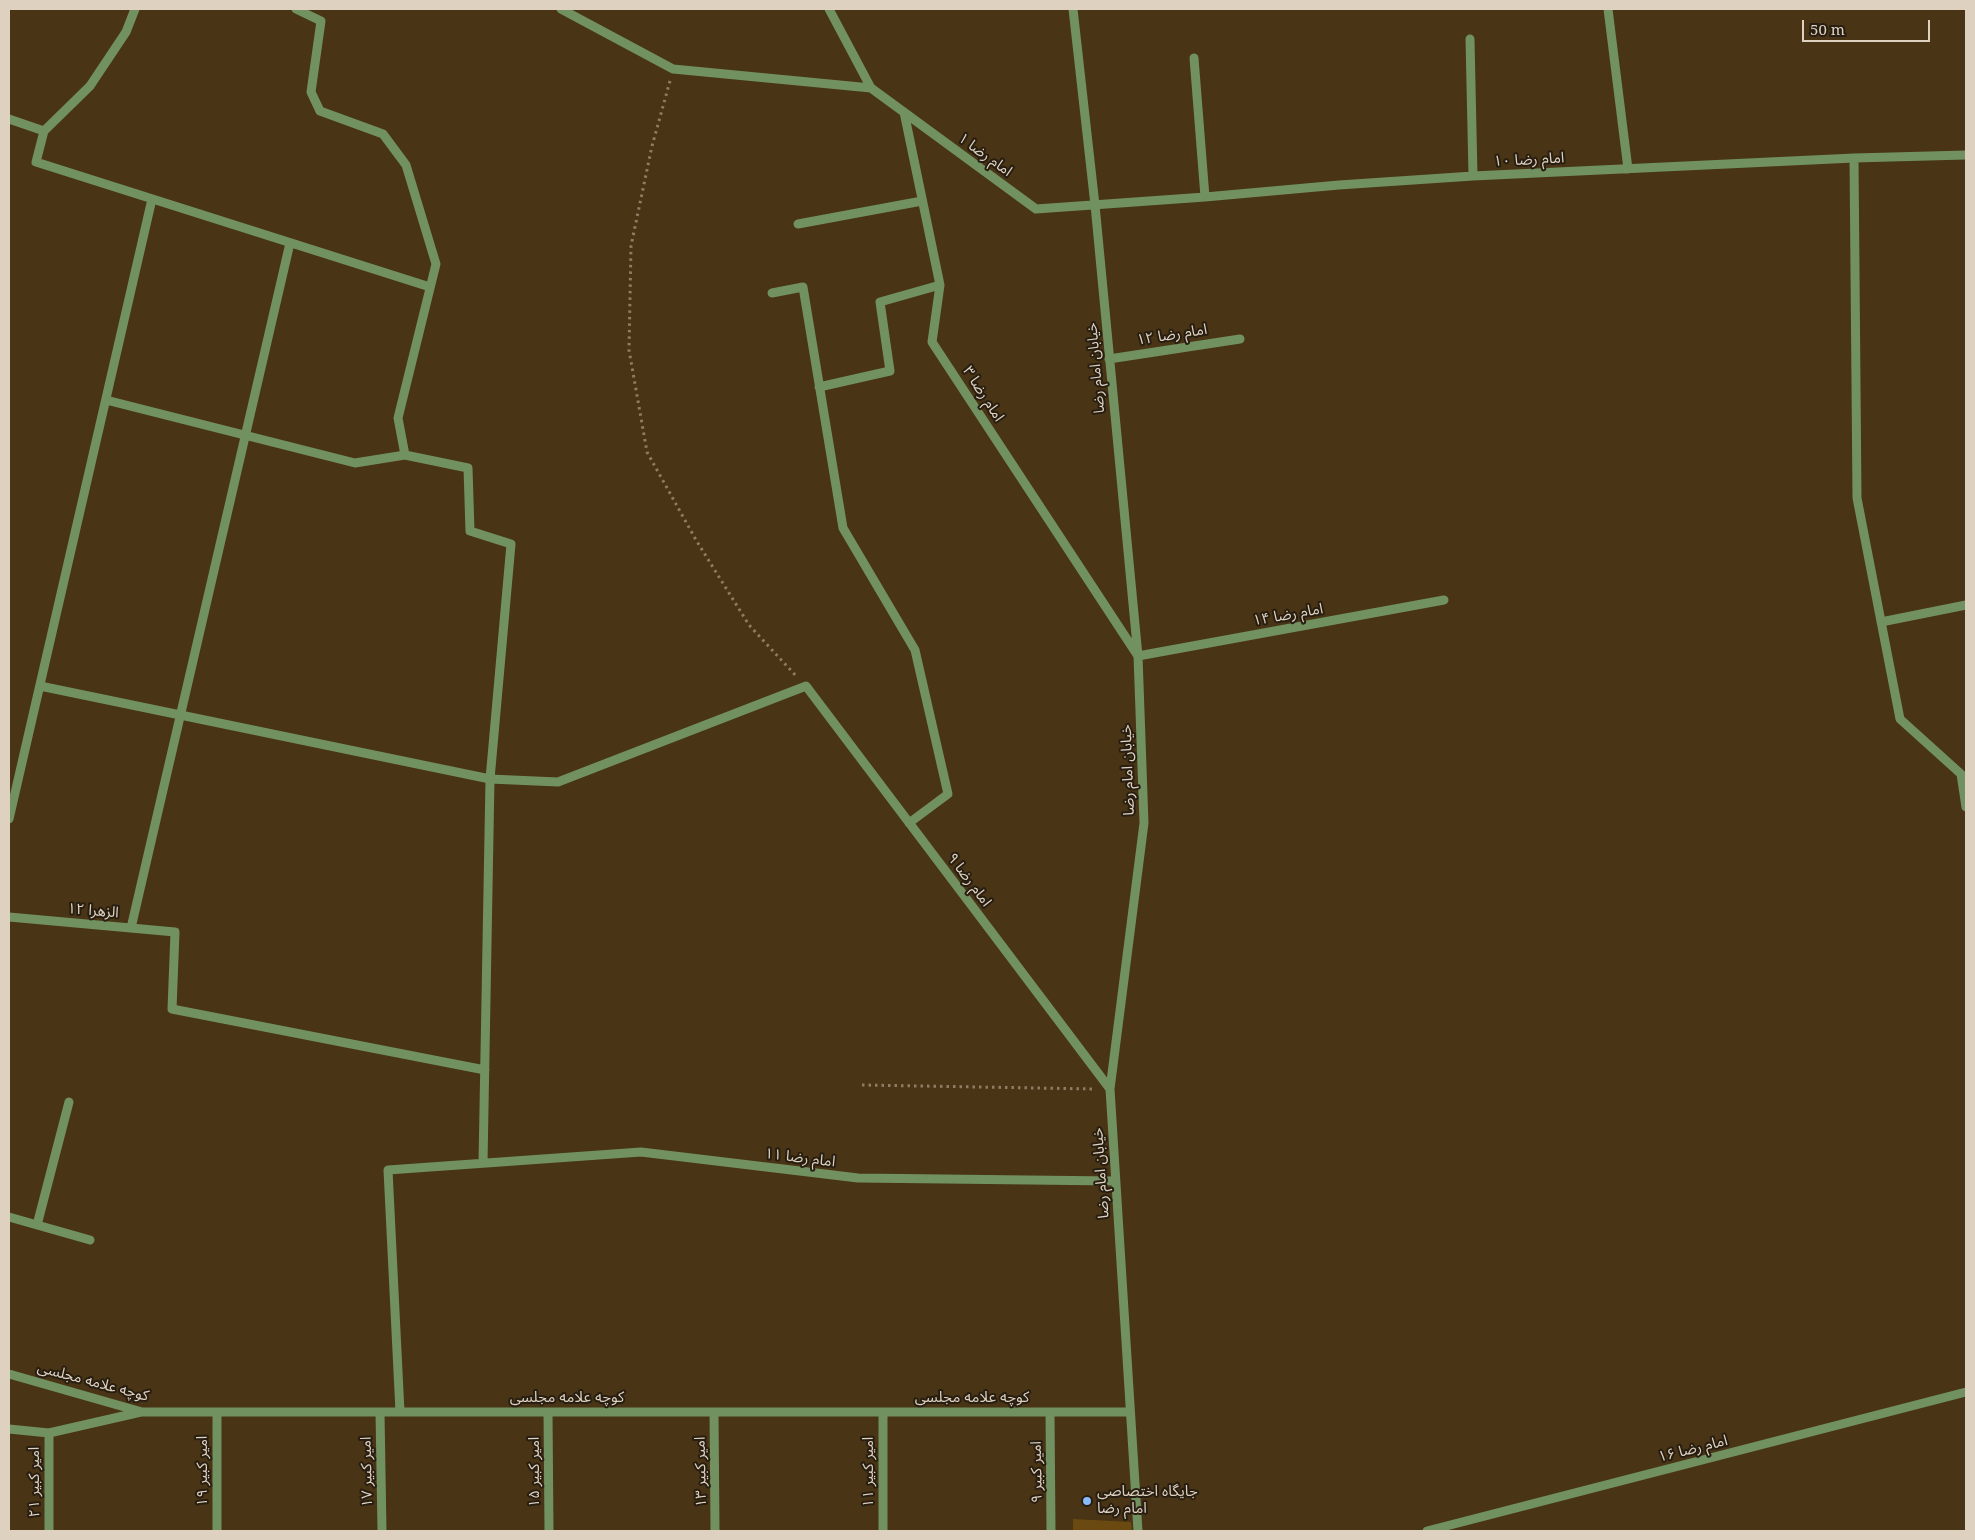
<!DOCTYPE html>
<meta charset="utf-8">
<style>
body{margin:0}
#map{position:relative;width:1975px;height:1540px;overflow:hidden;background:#493415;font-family:"Noto Serif",serif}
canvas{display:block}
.frame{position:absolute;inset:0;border:10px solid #ded1c0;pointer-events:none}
.scale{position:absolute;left:1802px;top:20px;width:128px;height:22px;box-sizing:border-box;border:2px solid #ded1c0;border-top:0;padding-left:6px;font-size:15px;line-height:18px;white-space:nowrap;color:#ded1c0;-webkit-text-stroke:4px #271e11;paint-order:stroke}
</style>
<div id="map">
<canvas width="1975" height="1540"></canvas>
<div class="frame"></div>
<div class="scale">50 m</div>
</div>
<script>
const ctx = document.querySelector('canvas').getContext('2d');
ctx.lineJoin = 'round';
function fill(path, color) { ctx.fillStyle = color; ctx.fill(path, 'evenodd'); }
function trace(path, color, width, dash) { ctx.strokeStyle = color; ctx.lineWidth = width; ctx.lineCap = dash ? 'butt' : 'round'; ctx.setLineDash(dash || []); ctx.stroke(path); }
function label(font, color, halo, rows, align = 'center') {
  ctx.font = font + ' "Noto Serif","Noto Sans Arabic",serif'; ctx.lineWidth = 4; ctx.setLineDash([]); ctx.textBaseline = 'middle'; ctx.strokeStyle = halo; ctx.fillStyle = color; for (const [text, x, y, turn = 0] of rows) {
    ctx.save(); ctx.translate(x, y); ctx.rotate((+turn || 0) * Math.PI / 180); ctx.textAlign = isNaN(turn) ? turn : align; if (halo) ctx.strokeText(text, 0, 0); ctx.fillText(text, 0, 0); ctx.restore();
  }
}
fill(new Path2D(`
 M1073,1519L1131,1522L1132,1531H1073Z`), '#6b4a11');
trace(new Path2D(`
 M670,81L652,146L631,246L629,350L647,452L696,540L749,625L797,677
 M862,1085L1094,1089`), '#8e7d64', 3, [2.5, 4]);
trace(new Path2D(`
 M135,9L126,32L90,86L44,131L36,162L430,287
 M296,9L321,21L311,92L320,111L383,134L406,165L436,264L398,418L405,455
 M561,9L673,69L871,88
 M829,9L871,88L1036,209L1205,197L1339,185L1473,176L1854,158L1966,155
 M1073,9L1095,205L1138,656L1144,823L1110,1089L1138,1531
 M1608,9L1628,169
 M1470,39L1473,176
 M1194,58L1205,197
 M904,112L940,285L932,342L1138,656L1444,600
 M9,119L44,131
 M1854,158L1857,498L1900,719L1961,774L1966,807
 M798,224L922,201
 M772,293L803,287L843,528L915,650L948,794L909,823
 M1109,359L1240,339
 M819,387L890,371L880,302L940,285
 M106,400L355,463L405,455L468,468L470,531L511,544L490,779L483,1163
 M1881,622L1966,605
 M40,686L490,779L558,782L806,686L1110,1089
 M9,819L152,199
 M9,917L175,932L172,1009L485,1070
 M131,928L290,243
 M9,1217L90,1240
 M37,1225L69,1102
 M9,1374L142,1412H1130
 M380,1412L382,1531
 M400,1412L388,1170L641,1152L858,1178L1115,1181
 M548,1412L549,1531
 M714,1412L715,1531
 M1050,1412L1051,1531
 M9,1429L49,1433L141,1412
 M49,1433V1531
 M217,1531V1412
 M883,1531V1412
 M1427,1531L1966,1392`), '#719161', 9);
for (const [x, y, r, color] of [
 [1087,1501,5,"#89bafc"]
]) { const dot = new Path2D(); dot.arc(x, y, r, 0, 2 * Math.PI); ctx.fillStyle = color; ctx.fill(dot); trace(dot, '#271e11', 2); }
label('15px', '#ded1c0', '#271e11', [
 ["امام رضا ۱",985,155,36],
 ["امام رضا ۱۰",1529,160,-3],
 ["امام رضا ۱۲",1172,335,-9],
 ["خیابان امام رضا",1096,368,-95],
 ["امام رضا ۳",983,394,57],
 ["امام رضا ۱۴",1288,615,-10],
 ["خیابان امام رضا",1128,770,-92],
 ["امام رضا ۹",969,880,53],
 ["الزهرا ۱۲",93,911,5],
 ["امام رضا ۱۱",800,1158,7],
 ["خیابان امام رضا",1101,1173,-94],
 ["کوچه علامه مجلسی",93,1382,15],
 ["کوچه علامه مجلسی",567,1398],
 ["کوچه علامه مجلسی",972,1398],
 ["امام رضا ۱۶",1693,1449,-14],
 ["امیر کبیر ۱۹",203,1471,-90],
 ["امیر کبیر ۱۷",367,1472,-91],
 ["امیر کبیر ۱۵",535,1472,-90],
 ["امیر کبیر ۱۳",701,1472,-91],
 ["امیر کبیر ۱۱",869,1472,-90],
 ["امیر کبیر ۹",1037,1472,-91],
 ["امیر کبیر ۲۱",35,1482,-90]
]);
label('15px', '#ded1c0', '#271e11', [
 ["جایگاه اختصاصی",1097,1492],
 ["امام رضا",1097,1509]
], 'left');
</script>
